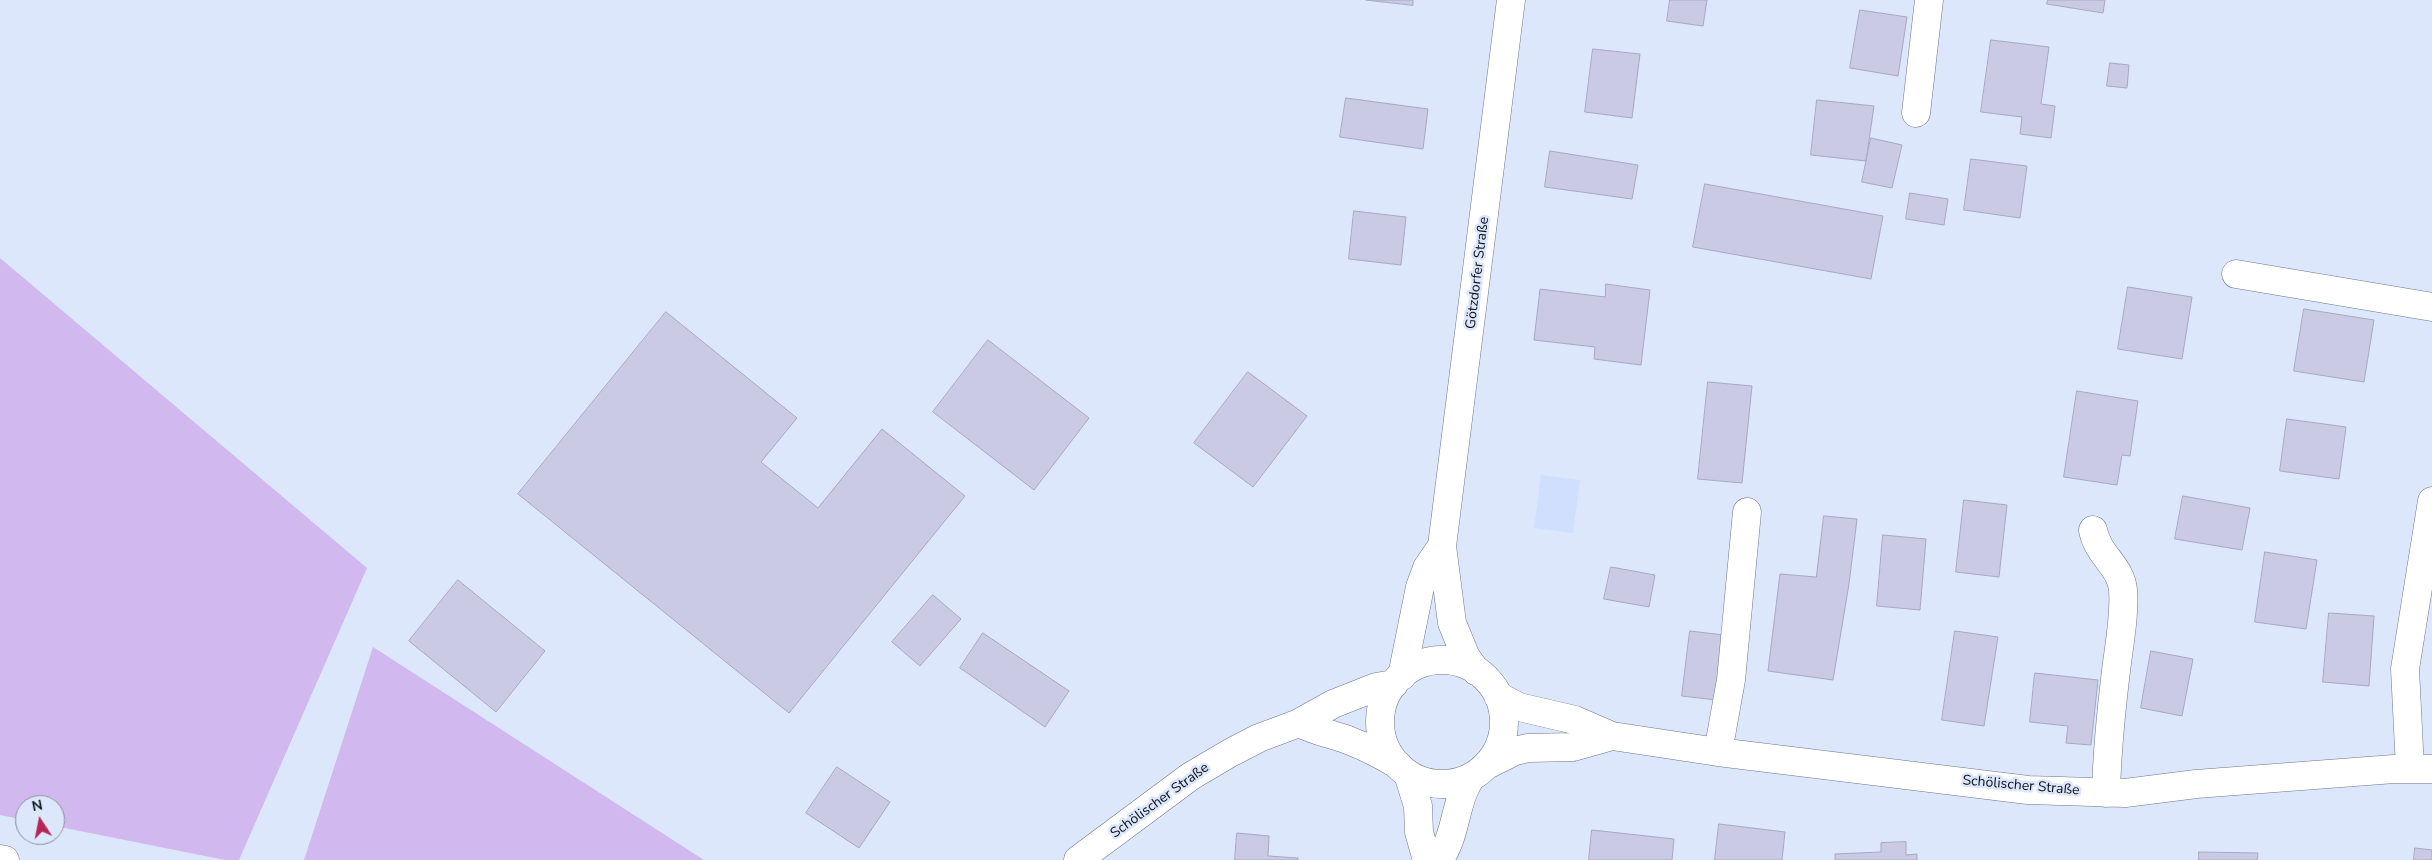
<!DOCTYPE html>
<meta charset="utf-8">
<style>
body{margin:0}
#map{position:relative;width:2432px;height:860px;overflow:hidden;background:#dde7fb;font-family:"Nunito Sans",sans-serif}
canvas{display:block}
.north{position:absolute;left:15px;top:795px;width:50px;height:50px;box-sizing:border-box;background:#dde7fb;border:1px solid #8991a0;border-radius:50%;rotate:349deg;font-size:14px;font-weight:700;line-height:20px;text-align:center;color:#0b0f17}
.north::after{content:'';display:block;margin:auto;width:18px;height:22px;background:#b62757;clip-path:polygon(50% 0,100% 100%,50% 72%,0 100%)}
</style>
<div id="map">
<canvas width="2432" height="860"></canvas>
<div class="north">N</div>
</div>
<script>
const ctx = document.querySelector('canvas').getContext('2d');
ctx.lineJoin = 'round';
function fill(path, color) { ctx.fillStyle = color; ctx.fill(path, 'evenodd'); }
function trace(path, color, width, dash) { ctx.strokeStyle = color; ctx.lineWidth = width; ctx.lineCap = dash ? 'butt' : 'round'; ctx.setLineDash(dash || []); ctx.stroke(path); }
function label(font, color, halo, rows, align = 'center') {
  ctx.font = font + ' "Nunito Sans",sans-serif'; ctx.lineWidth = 5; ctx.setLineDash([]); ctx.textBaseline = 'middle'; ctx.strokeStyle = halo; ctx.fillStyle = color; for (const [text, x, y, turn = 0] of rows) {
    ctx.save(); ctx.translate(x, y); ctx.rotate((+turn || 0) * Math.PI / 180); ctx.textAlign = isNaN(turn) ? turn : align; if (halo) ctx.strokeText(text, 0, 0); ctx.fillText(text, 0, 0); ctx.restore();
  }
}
fill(new Path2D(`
 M1541,475L1580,480L1573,533L1534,528Z`), '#d0dffe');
fill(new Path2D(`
 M0,258L367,568L239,860H225L55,826V805H25V820L0,815Z
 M373,647L704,860H304Z`), '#d1b8ef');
const building = new Path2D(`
 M1366,0H1413V5Z
 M1670,0H1707L1703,26L1667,21Z
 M2048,0H2105L2103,13L2047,4Z
 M1860,10L1907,17L1898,76L1850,68Z
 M1991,40L2049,47L2041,104L2055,106L2051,138L2020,134L2022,117L1981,112Z
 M1593,49L1640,54L1632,118L1585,112Z
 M2110,63L2129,65L2127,88L2107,86Z
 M1346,98L1428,109L1423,149L1340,137Z
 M1817,100L1874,106L1866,161L1811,155Z
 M1871,138L1902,145L1892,188L1862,182Z
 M1550,151L1638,165L1632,199L1545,187Z
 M1971,159L2027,166L2020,218L1964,210Z
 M1705,184L1883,216L1871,279L1693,247Z
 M1910,193L1948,199L1944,225L1906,219Z
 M1354,211L1406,217L1401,265L1349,259Z
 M1606,284L1650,290L1641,365L1594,359L1595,347L1534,340L1540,289L1605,297Z
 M2128,287L2192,297L2182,359L2118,349Z
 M2304,309L2374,320L2364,382L2294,371Z
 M666,312L797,418L761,462L818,508L882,429L965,496L789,713L518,494Z
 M988,340L1089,418L1034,490L933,412Z
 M1248,372L1307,416L1253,487L1194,443Z
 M1708,382L1752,386L1742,483L1698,479Z
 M2077,391L2138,401L2130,456L2122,455L2117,485L2064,477Z
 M2287,419L2346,427L2339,479L2280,471Z
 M2183,496L2250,508L2242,550L2175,539Z
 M1964,500L2007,505L1999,577L1956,572Z
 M1824,516L1857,519L1849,584L1833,680L1768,671L1780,574L1816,577Z
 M1883,535L1926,539L1920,610L1877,606Z
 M2265,552L2317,560L2306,629L2255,622Z
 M1611,567L1655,575L1649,607L1604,599Z
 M458,580L545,651L496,712L409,641Z
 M933,595L961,619L920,666L892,642Z
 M2329,613L2374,616L2369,686L2323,682Z
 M1690,631L1724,635L1716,700L1682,696Z
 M1955,631L1998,637L1984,726L1942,720Z
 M983,633L1069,691L1045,727L960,668Z
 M2151,651L2193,659L2182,716L2141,708Z
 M2035,673L2098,680L2091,745L2066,743L2068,726L2030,722Z
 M837,767L890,802L859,848L806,813Z
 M1719,824L1785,832L1782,860H1715Z
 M1592,830L1674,839L1672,860H1589Z
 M1237,833L1269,836L1268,856L1298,858V860H1235Z
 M1906,842V855L1917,854V860H1835V854L1881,852V843Z
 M2415,848L2432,850V860H2414Z
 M2199,852L2258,853L2257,860H2199Z`);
fill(building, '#cacae4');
trace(building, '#a7a8c1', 1);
const minor = new Path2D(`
 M1916,113L1929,0
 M2236,274L2432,307
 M2093,530C2098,556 2121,566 2123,590C2125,616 2119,645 2116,671C2111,712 2107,752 2106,793
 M1380 722a62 62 0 1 1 124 0a62 62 0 1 1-124 0Z
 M1476,671L1466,657L1452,623L1442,546L1511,0
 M1402,676L1420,587L1427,568L1442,546
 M1498,696L1519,707L1575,720L1612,736L1718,752L2028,790L2125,793L2196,784L2394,769H2432
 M1299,723C1315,731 1331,734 1348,740C1366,747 1382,755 1398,765
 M1718,752L1731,680L1747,512
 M1487,765L1515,751L1528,748L1573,747L1612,736
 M2410,769L2405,669L2432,501
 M1408,774L1418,806L1419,832L1427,860
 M0,859L5,860
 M1078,860L1191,776L1230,753L1259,738L1299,723L1333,704L1376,687L1394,684
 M1439,860C1457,835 1454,803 1471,777`);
trace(minor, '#6c768c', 29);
trace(minor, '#fff', 28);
label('14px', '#0b0f17', '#dde7fb', [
 ["Götzdorfer Straße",1478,273,-83],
 ["Schölischer Straße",2021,786,5],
 ["Schölischer Straße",1160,801,-36]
]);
</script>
